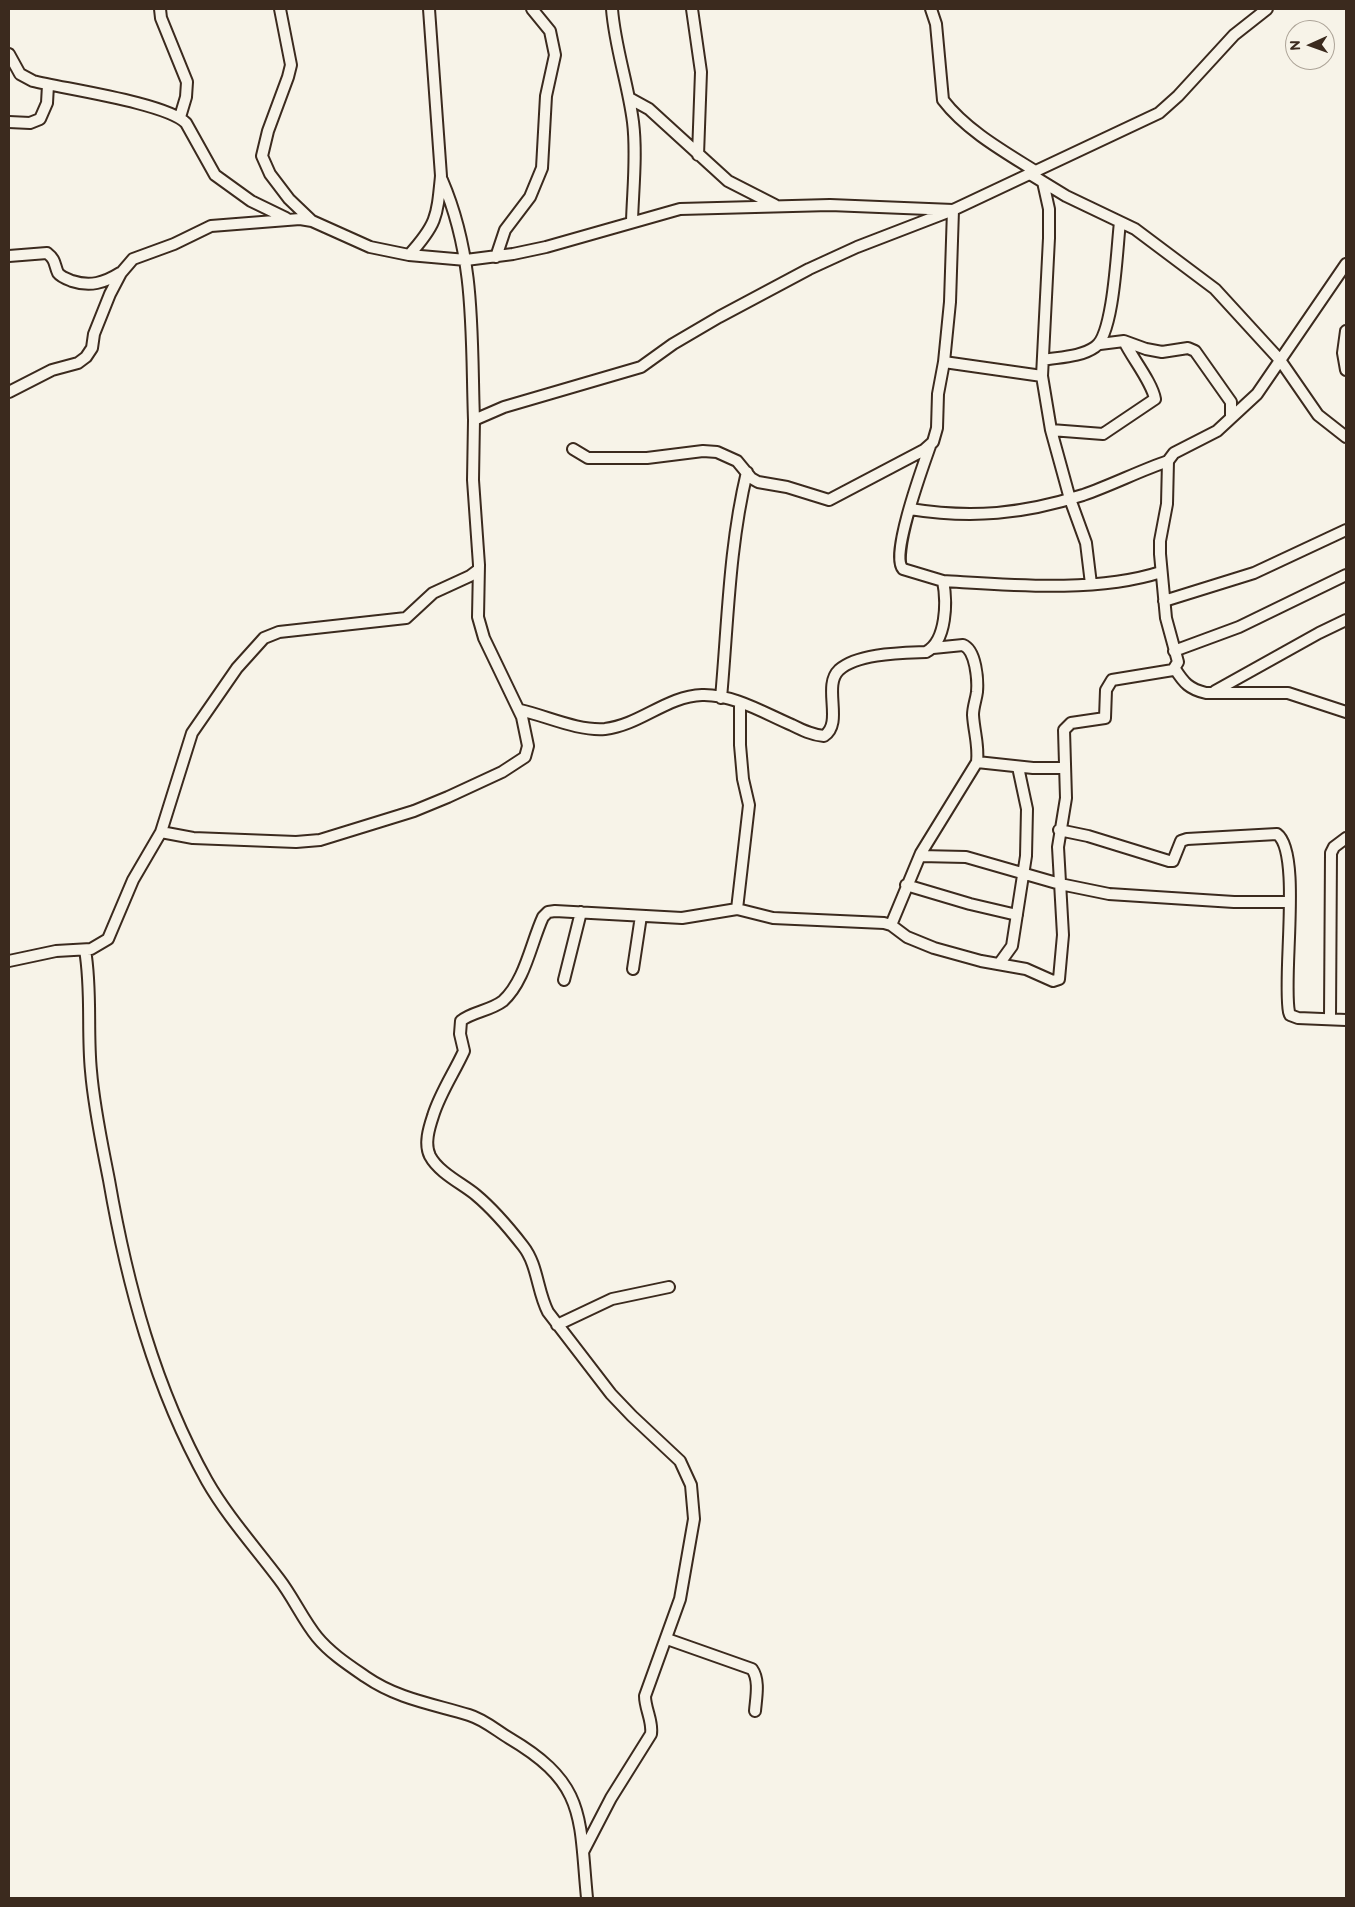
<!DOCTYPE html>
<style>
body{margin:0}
#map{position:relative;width:1355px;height:1907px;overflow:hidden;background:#f7f3e8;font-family:"Balsamiq Sans",sans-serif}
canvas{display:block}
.frame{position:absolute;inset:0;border:10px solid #3b2a1e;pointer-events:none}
.north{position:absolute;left:1285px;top:20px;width:50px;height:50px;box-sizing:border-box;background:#f7f3e8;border:1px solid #aca397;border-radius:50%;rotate:268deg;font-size:14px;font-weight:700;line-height:20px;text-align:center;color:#3b2a1e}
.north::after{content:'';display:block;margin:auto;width:18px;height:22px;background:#3b2a1e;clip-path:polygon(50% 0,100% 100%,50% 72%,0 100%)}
</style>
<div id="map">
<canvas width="1355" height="1907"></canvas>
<div class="frame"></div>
<div class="north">N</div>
</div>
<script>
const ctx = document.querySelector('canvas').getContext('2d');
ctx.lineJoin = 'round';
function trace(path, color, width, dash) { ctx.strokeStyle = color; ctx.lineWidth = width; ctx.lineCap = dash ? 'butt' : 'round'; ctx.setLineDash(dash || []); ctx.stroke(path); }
const street = new Path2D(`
 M160,9L161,18L187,82L186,97L180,117
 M280,9L291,65L288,77L268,131L262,156L270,174L289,199L312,221
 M612,9C615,48 628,83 633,122C637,154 633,189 632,221
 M692,9L701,72L698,155
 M931,9L936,24L943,100C966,130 1003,151 1035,171
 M9,54L20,74L33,81C65,89 166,103 186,123L215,175L251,201L286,218
 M629,98L649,109L728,181L775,205
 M9,122L30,123L40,119L47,103L48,85
 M1030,174L1066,196L1135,229L1215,289L1280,360L1318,415L1346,437
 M442,180C476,259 471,336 474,420
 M1043,182L1049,209V238L1042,376L1051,430L1070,499L1086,543L1091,584
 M409,255C437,224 437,217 441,176L429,9
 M9,256L47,253C56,260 54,264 58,273C61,277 67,279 72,281C90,287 104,283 120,273
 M496,257L505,230L530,197L542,168L546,96L555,55L550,31L532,9
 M1346,331L1343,353L1346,370
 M1100,344L1124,341L1146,349L1162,352L1188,348L1195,351L1231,402V418
 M1043,360C1060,357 1081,357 1095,347C1114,335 1117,246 1120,222
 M944,362L1042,376
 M9,392L52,370L78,363L86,357L92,348L94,334L110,294L121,273L133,259L174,244L211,226L300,219L312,221L370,247L409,255L466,260L513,254L546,247L680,209L830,205L953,210L950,302L944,362L938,394L937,428L933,442L924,450L829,500L787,487L758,482L751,478L737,461L717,452L703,451L647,458H588L573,449
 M1051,430L1103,434L1155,399C1152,382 1132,358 1124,341
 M910,509C972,519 1023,514 1083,495C1112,485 1139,471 1168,461
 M943,581C1011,585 1096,593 1161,572
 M1164,601L1254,573L1346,530
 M1174,651L1239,627L1346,575
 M1175,669C1184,683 1189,689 1206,693H1288L1346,712
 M1215,691L1319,633L1346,620
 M721,698C728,621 729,547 747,472
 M520,710C547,716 577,731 605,729C640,725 667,696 702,695C733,694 764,713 792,725C802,730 812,735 824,736C844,723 822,686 839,670C858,653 903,653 926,652C947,641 947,601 943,581L903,569C890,556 923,466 930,446
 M977,762L1033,768H1064
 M1059,830L1088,836L1169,861H1173L1181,841L1187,839L1277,834C1302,852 1282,977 1289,1012L1290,1015L1298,1018L1346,1020
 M161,832L193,838L296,842L320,840L414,811L448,797L502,772L525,757L528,746L522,717L484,638L478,617L479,565L473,480L474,420L504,407L641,367L673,344L719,317L809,269L857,247L953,210L1159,113L1178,96L1234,35L1267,9
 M920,856L966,857L1060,884L1109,894L1234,902H1289
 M906,885L970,904L1017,915
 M737,909L749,805L743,779L740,745V703
 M891,925L921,853L977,762C979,745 974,732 973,715C973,707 976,700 977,692C978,680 976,650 963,645L933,648
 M85,950C92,990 87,1031 91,1071C94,1108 102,1144 109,1180C127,1284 155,1388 207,1481C227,1516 255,1547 279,1579C293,1597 303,1620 317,1637C330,1653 350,1666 366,1677C398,1699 433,1704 469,1715C483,1719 496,1730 509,1738C587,1784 579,1817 587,1898
 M9,961L56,951L91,949L108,939L133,880L161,832L192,733L237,668L264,638L279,632L406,618L433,593L470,576L478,570
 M999,964L1012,946L1026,856L1027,809L1018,767
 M633,969L641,916
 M564,980L581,912
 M1330,1018L1331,853L1334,847L1346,838
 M557,1325L612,1299L669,1287
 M667,1639L752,1669C760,1680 756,1698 755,1711
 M583,1852L611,1798L651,1734C653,1721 645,1709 645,1696L680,1599L694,1519L691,1485L680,1461L632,1416L611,1394L548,1312C537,1291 538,1265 523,1246C509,1228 494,1210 476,1195C463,1184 439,1173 430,1156C424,1144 429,1128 433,1116C440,1093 454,1073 464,1051L460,1034L461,1021C471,1012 490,1011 503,1001C525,981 531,943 543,917L548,912L555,911L682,918L737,909L773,918L884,923L891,925L907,937L934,948L981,961L1026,969L1053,981L1059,979L1063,935L1058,847L1066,798L1064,730L1071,723L1105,718L1106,690L1112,680L1173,670L1178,662L1166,618L1160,554V541L1167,504L1168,461L1174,453L1217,431L1257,394L1346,264`);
trace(street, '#3b2a1e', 14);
trace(street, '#f7f3e8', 10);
</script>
